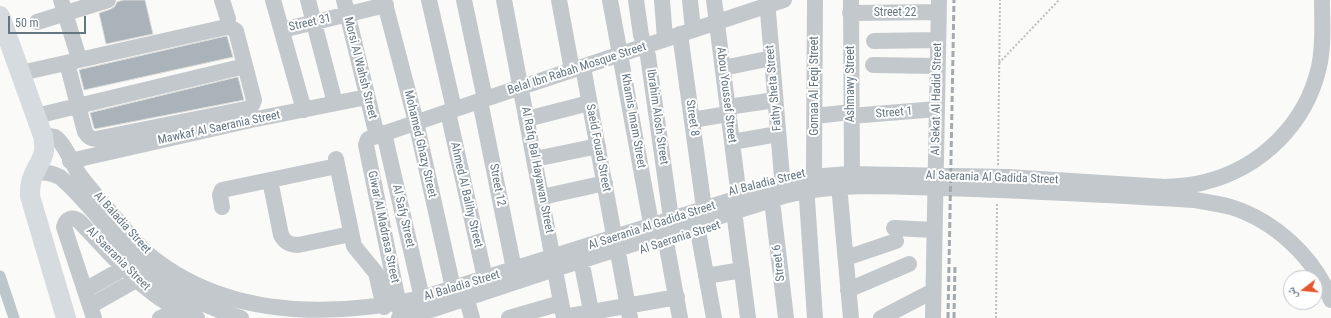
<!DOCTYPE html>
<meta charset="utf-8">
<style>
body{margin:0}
#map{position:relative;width:1331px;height:318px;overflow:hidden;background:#fafaf8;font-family:"Roboto Condensed","Noto Naskh Arabic",sans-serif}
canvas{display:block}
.north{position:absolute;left:1283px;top:270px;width:40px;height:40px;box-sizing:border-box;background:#fff;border:1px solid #c1c8cd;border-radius:50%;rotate:254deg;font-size:11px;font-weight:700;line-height:16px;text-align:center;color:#657683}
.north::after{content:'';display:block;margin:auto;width:14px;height:18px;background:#e4572e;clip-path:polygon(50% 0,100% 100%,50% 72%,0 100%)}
.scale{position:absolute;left:8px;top:16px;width:78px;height:18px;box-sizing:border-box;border:2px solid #657683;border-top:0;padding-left:5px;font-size:12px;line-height:14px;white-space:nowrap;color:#657683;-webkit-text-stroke:3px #fff;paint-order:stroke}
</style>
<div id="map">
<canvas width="1331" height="318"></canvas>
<div class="north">ش</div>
<div class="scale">50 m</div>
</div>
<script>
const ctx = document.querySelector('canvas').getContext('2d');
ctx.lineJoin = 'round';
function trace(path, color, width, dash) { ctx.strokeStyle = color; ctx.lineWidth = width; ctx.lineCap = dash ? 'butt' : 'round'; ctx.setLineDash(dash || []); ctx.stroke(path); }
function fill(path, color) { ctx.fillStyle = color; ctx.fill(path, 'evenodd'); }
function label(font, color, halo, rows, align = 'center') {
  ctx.font = font + ' "Roboto Condensed",sans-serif'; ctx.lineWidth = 4; ctx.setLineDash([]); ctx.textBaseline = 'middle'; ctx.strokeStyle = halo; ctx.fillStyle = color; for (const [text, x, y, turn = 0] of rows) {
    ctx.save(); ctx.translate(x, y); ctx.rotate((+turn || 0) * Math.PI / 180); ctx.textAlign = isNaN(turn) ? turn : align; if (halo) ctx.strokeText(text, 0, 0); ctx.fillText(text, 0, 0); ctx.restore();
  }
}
trace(new Path2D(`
 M0,276L14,318`), '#bbc7cb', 11);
const building = new Path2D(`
 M124,0H145L153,34L106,44L99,13L111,9L115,6L117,2Z
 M227,36L233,57L84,90L79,70Z
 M238,77L244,100L95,129L94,128L90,113Z`);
fill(building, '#aab3b9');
trace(building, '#dcdcda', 1);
trace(new Path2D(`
 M999,63L1059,0
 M998,165L1000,0
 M996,318L997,203`), '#bbbfc2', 2, [2, 2]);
trace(new Path2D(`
 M61,0L77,52
 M222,0L228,19
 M273,0L304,110
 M308,0L335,103
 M344,0L377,136
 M384,0L416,122L453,288
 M429,0L454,109
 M464,0L485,99
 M504,0L564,318
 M559,0L572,70
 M610,0L650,218
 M636,0L641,35L648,56L670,211
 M662,0L665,39
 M690,0L693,30
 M714,0L738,189
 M767,0L782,177
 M851,0L852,169
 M850,13L939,12
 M37,22L108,0
 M282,30L386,5
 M680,34L703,201
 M874,41L938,40
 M873,65L937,66
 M583,67L613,230
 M723,68L772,58
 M21,73L226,27H230L236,31L254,100C253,105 251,108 246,109L96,139C91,139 88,137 85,132L67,63
 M480,101L514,269
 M728,107L775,100
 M448,112L485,278
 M36,116L245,66
 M815,116L851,112
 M851,116L937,109
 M527,119L589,103
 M692,120L728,114
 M384,133L422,298
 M43,136C47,136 51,136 55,137C65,143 73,167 81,177C91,190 102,202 112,214C124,228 135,243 149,255C226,318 328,318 422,298L786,183L823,176L849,174L1008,177L1165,187C1179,186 1192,186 1205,182C1261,168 1306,124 1319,67C1324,45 1322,22 1322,0
 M732,142L778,134
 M336,159L354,246L376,273L384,307
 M535,159L598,146
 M70,161L251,120L367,97
 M814,171L815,0
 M34,173C44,172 50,172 60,177C89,202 111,235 138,262C167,289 204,306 241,318
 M270,180L281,235C285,243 290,245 298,245L351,234
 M840,196L851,318
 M542,197L605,183
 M807,199L815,318
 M222,207L220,195L222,190L337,166
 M773,209L786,318
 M735,219L748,318
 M894,228L934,230
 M698,231L714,318
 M666,242L680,318
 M619,258L630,318
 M846,258L896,241
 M583,270L591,311
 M706,276L742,270
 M85,290L124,268
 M848,290L909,264
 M90,306L136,280
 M469,307L472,318
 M401,315L366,145L368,139L485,99L784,0
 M564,317L677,297
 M94,318L64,227C66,219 72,216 79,221C101,244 123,270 149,290C163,302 180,310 197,318
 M160,318L179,310
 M399,318L434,309L555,269L787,195C838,183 887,186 938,188C1024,190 1109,195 1195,200C1207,202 1219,204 1231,207C1275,221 1314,257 1331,300
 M509,318L561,303
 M881,318L933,291
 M933,318L939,0`), '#c3c8cc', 16);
trace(new Path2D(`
 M0,16L43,136C47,156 41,158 34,174C30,181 30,188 30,196L66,318`), '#d6dbdf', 20);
trace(new Path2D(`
 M948,318L954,0
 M954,318L955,264`), '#a2aab0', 3, [6, 3]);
label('12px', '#657683', '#fff', [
 ["Street 22",895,13],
 ["Street 31",310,23,-13],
 ["Morsi Al Wahsh Street",360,68,76],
 ["Belal Ibn Rabah Mosque Street",577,69,-18],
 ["Ashmawy Street",851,84,-90],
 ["Gomaa Al Feqi Street",815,86,-90],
 ["Fathy Sheta Street",774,88,-95],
 ["Abou Youssef Street",726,95,83],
 ["Al Sekat Al Hadid Street",937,99,-89],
 ["Street 1",894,113,-5],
 ["Ibrahim Alosh Street",657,117,82],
 ["Street 8",692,118,82],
 ["Khamis Imam Street",633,121,80],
 ["Mawkaf Al Saerania Street",219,128,-12],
 ["Mohamed Ghazy Street",420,144,77],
 ["Saeid Fouad Street",598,148,79],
 ["Al Rafq Bal Hayawan Street",537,170,79],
 ["Al Saerania Al Gadida Street",992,178,2],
 ["Al Baladia Street",767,183,-14],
 ["Street 12",497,185,79],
 ["Ahmed Al Balihy Street",466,195,77],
 ["Al Safy Street",403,216,77],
 ["Al Baladia Street",122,223,48],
 ["Al Saerania Al Gadida Street",652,226,-18],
 ["Giwar Al Madrasa Street",383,227,78],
 ["Al Saerania Street",680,238,-18],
 ["Al Saerania Street",118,259,45],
 ["Street 6",779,263,-97],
 ["Al Baladia Street",462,286,-17]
]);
</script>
